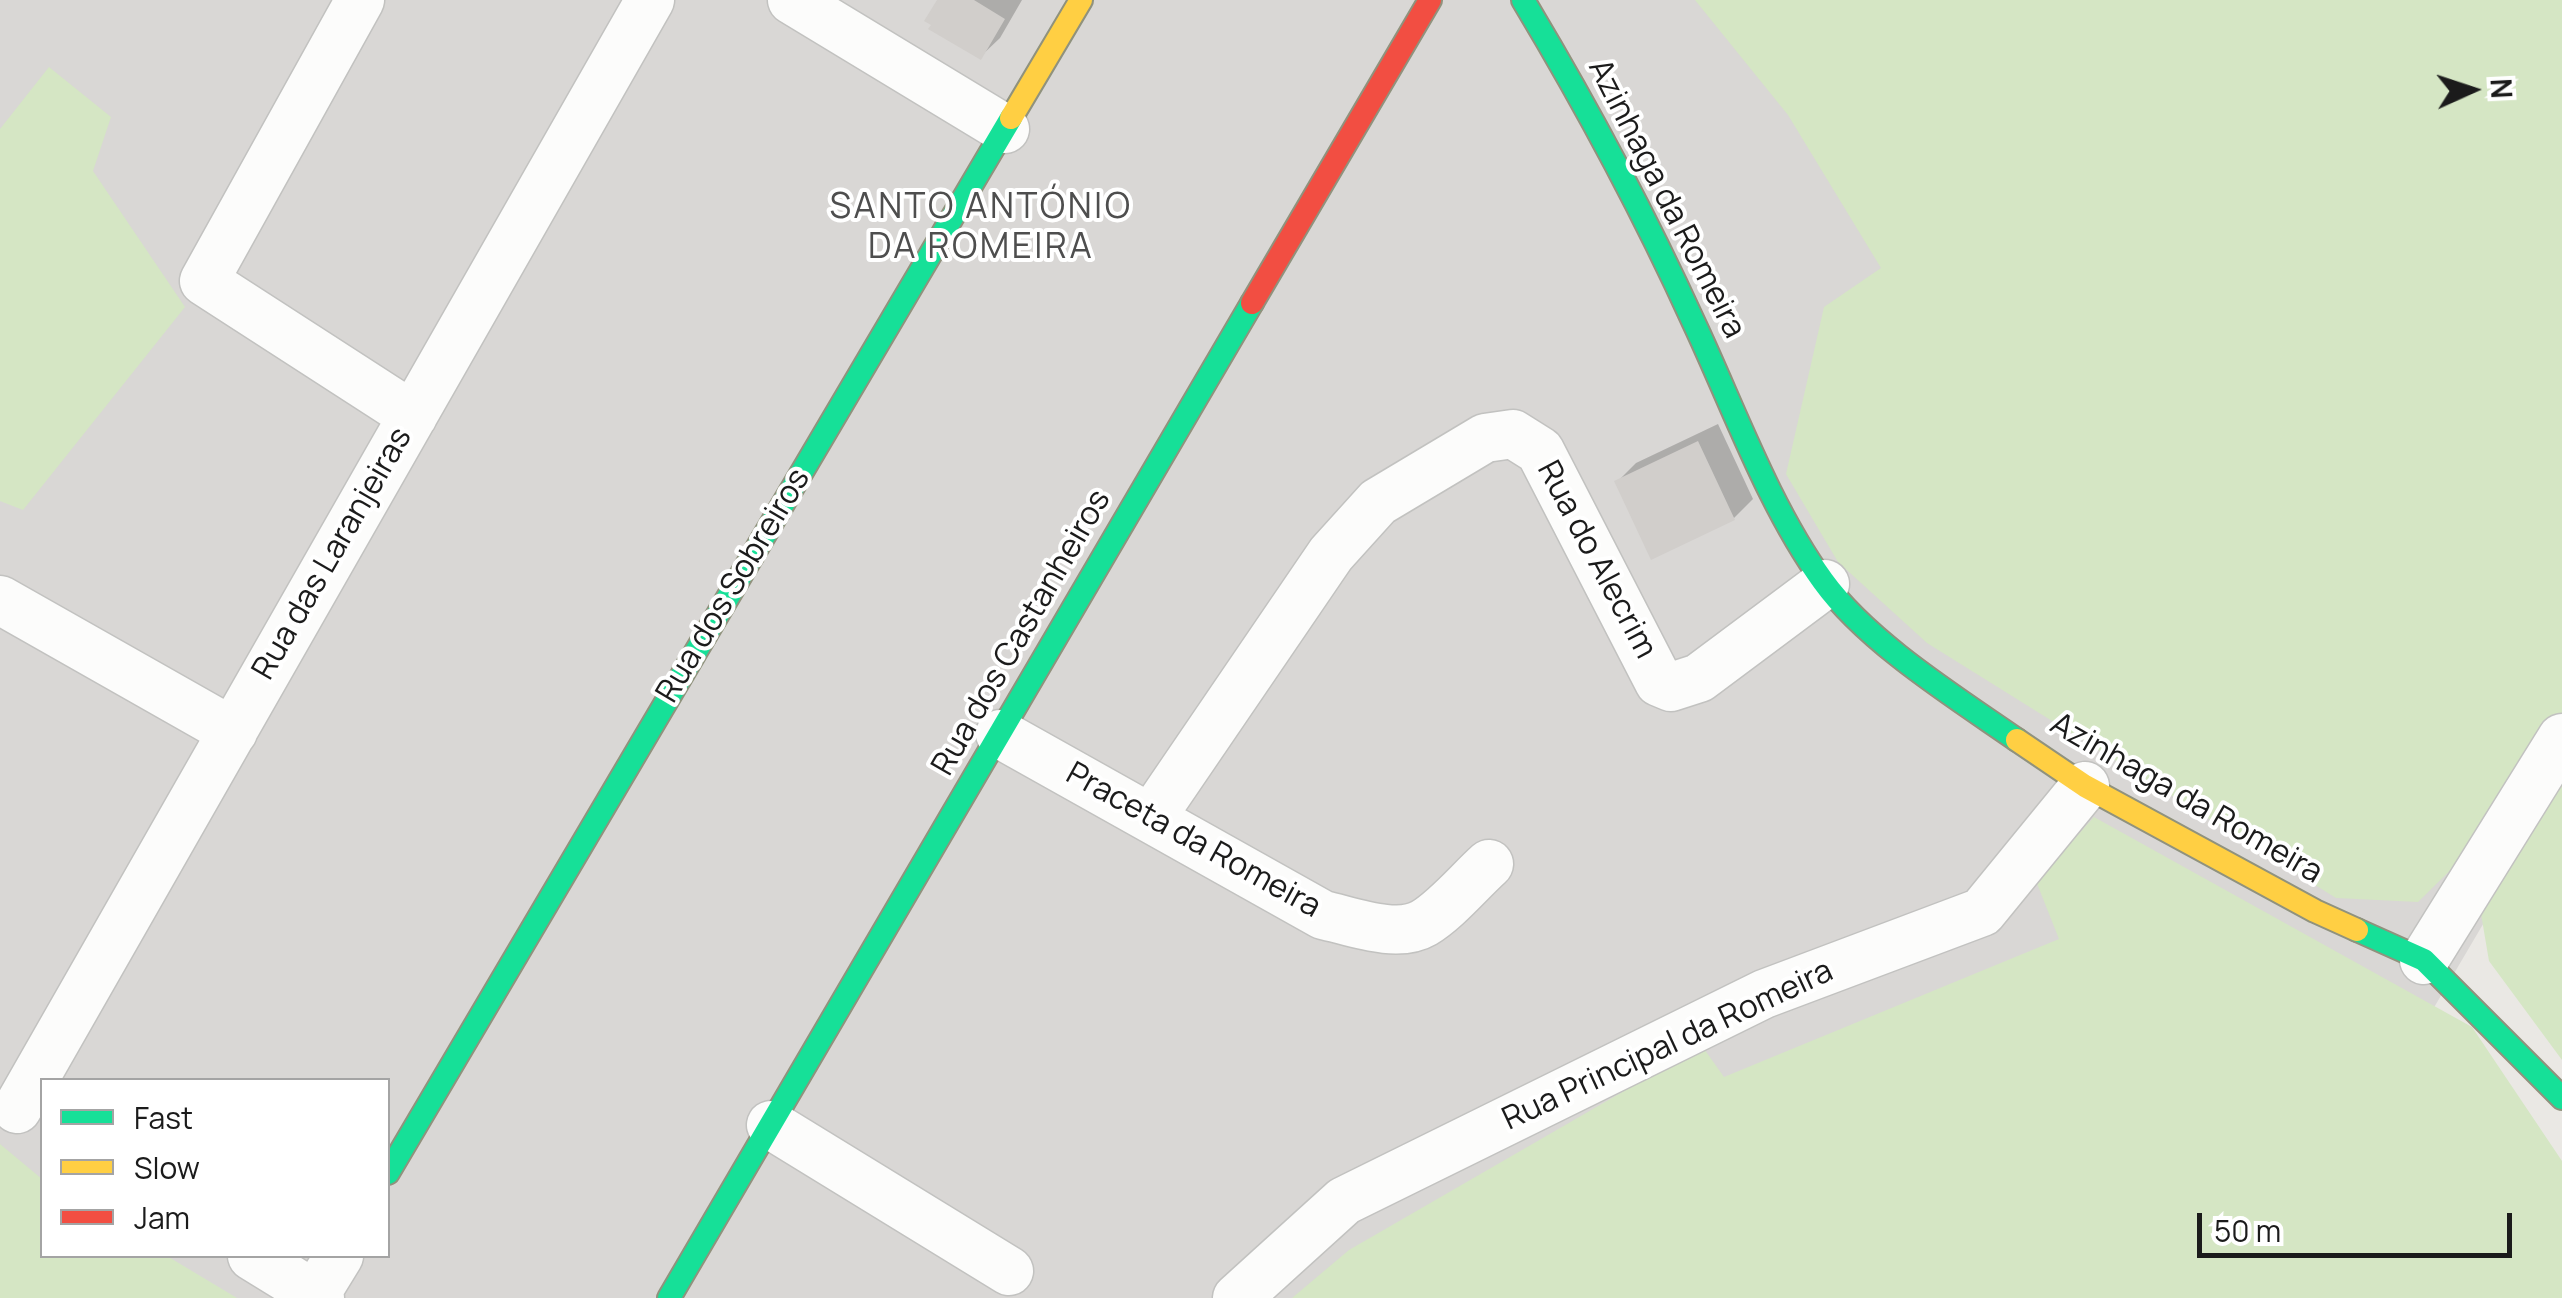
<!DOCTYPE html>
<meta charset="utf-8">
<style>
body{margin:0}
#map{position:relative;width:2562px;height:1298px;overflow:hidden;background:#eae8e4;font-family:Manrope,sans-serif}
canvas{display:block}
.legend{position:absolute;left:40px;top:1078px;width:350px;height:180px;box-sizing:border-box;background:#fff;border:2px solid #a4a4a4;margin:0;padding:12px 18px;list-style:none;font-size:30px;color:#1b1b1b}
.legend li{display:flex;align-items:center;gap:20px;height:50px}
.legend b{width:50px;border:2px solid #a4a4a4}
.north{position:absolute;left:2422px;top:40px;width:100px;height:100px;-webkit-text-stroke:8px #fff;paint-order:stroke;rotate:87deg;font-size:28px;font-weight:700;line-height:40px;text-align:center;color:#1b1b1b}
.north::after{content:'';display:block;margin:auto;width:35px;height:45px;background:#1b1b1b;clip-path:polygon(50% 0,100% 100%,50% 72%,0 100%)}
.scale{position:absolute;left:2197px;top:1213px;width:315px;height:45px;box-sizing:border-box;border:5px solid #1b1b1b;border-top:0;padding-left:12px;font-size:30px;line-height:35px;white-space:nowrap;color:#1b1b1b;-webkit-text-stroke:8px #fff;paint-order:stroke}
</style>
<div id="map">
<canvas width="2562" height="1298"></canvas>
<ul class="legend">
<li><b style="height:12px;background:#16e098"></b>Fast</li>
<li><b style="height:12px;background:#ffcf43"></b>Slow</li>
<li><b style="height:12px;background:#f24e42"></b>Jam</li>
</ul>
<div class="north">N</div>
<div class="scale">50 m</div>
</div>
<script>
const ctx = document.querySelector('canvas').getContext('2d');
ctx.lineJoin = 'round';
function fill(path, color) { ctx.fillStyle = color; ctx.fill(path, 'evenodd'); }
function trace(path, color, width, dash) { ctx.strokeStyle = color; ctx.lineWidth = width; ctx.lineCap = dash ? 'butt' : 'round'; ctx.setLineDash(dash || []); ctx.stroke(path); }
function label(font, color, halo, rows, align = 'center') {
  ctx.font = font + ' Manrope,sans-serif'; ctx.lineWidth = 8; ctx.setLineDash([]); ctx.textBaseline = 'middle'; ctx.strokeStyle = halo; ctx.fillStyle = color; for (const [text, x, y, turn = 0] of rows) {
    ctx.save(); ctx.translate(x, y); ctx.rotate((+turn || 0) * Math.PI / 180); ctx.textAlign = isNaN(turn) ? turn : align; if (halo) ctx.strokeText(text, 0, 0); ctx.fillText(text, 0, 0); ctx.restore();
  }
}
fill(new Path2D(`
 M0,0H2562V790L2263,1298H0ZM42,1080H388V1256H42Z`), '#d9d7d5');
fill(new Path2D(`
 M1695,0H2562V714L2474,847L2418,902L2336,898L1927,643L1838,562L1786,474L1824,307L1881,268L1788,115Z
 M49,67L111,117L93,171L185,307L23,510L0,501V129Z
 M2562,779V1060L2489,961L2480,908Z
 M2094,817L2472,1027L2562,1161V1298H1292L1349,1250L1702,1046L1724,1077L2059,939L2036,881Z
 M0,1144L42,1179V1256H167L237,1298H0Z`), '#d5e6c4');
fill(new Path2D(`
 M940,0H1022L1000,38L980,57Z
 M1718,424L1753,499L1734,518L1617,482L1636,463Z`), '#0003');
fill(new Path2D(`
 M937,0H974L1005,19L981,60L928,29L931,25L924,21Z
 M1698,441L1735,520L1651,560L1614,481Z`), '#d1cecb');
const street = new Path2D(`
 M360,0L204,281L413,416
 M792,0L1005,129
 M0,600L233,732
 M1000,734L1323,915C1351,921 1397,939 1424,923C1446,910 1470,881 1489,864
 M1151,818L1331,554L1378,502L1485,438L1513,434L1540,451L1659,682L1671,687L1699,678L1825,584
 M2424,960L2562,738
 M17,1109L650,0
 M771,1125L1009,1271
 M252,1256L320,1298
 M315,1295L339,1256
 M1237,1298L1344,1201L1764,994L1982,912L2085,786`);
const fast = new Path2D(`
 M1523,0C1586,105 1643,211 1694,323C1733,406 1769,507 1823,581C1867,642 1955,697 2017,740
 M2357,930L2424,960L2562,1098
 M388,1173L1011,118
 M669,1298L1252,303`);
const slow = new Path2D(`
 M1011,118L1081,0
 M2017,740L2085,786L2315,911L2357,930`);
const jam = new Path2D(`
 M1252,303L1430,0`);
trace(street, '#c2c2c0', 51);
trace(fast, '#90927d', 26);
trace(slow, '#90927d', 26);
trace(jam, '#90927d', 26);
trace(street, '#fcfcfb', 48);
trace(fast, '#16e098', 22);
trace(slow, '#ffcf43', 22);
trace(jam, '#f24e42', 22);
label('32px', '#1b1b1b', '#fff', [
 ["Azinhaga da Romeira",1666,199,63],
 ["Rua das Laranjeiras",333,554,-60],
 ["Rua do Alecrim",1596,560,62],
 ["Rua dos Sobreiros",734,586,-59],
 ["Rua dos Castanheiros",1022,633,-60],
 ["Azinhaga da Romeira",2186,799,30],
 ["Praceta da Romeira",1193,841,29],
 ["Rua Principal da Romeira",1668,1046,-25]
]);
ctx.letterSpacing = '2.5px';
label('35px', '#4e4e4e', '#fff', [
 ["SANTO ANTÓNIO",981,208],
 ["DA ROMEIRA",981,248]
]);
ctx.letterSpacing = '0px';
</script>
